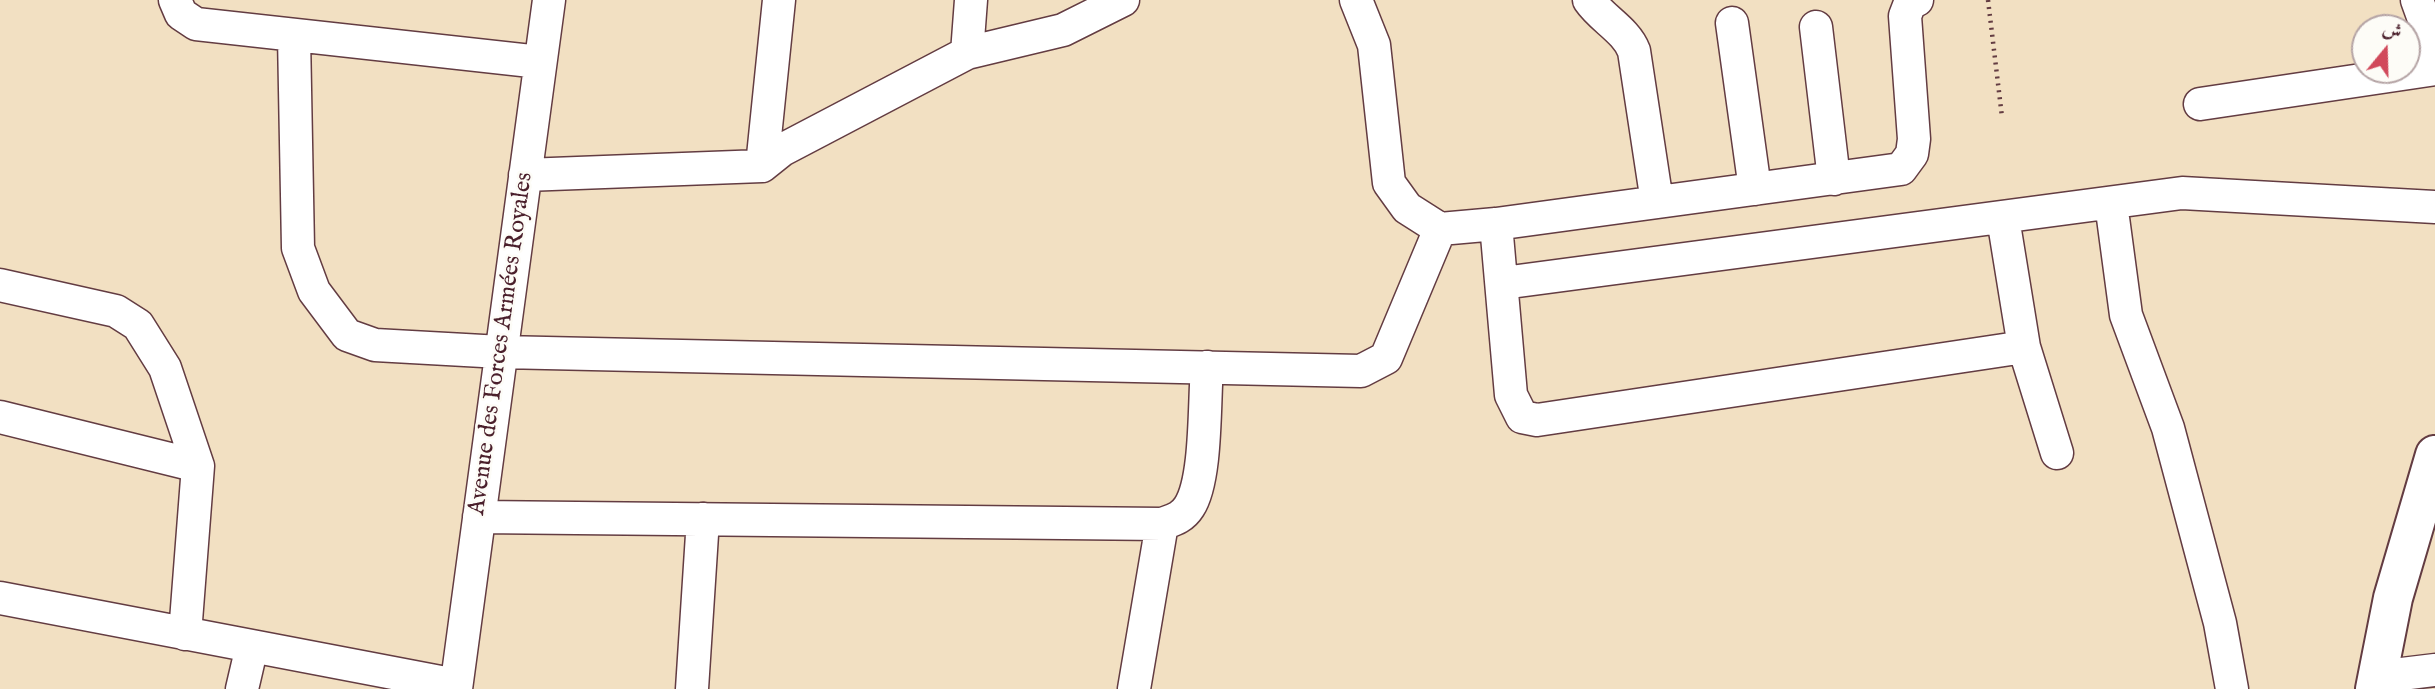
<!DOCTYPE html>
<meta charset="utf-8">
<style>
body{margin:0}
#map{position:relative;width:2435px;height:689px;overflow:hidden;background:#f2e0c2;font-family:"IM FELL English",Amiri,serif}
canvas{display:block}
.north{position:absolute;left:2351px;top:14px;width:70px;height:70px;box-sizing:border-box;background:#fdfcf7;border:2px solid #b5a4a5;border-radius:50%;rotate:19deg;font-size:19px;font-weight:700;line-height:28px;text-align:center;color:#4a1f2b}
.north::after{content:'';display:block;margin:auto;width:24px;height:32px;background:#d1495b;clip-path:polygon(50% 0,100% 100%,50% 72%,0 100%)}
</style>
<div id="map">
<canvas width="2435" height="689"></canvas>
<div class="north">ش</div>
</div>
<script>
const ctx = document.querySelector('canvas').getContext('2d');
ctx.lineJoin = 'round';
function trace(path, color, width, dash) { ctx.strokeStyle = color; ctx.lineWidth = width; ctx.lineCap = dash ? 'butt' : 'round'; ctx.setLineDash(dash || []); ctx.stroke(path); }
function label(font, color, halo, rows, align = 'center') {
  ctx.font = font + ' "IM FELL English",serif'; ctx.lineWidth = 5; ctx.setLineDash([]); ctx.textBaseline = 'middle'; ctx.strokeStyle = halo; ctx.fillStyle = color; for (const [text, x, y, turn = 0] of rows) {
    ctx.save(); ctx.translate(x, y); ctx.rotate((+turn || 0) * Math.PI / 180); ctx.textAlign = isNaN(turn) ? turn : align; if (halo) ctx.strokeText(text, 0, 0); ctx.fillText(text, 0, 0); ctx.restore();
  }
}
const minor = new Path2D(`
 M175,0L181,14L196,24L540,62
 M1356,0L1374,45L1389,183L1407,208L1440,229L1496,224L1901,169L1912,154L1914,139L1905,16L1910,3L1917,0
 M1589,0C1602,19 1626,30 1634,51L1657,202
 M2417,0L2435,50
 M1732,23L1755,189
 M1816,27L1834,179
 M294,36L298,248L314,291L347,335L375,345L501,352L1361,371L1386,358L1440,229
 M967,53L971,0
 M2200,104L2435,69
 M762,166L779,0
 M525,175L762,166L782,150L967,53L1063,30L1123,0
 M2111,203L2126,315L2168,428L2220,623L2232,689
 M2003,218L2024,347L2057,453
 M1496,224L1511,395L1522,417L1537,420L2024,347
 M1503,283L2182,193L2435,207
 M0,285L116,311L138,325L165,368L198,466L185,634
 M0,417L198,466
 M479,517L1162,524C1173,520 1182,518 1189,507C1207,480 1204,402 1207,367
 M0,598L456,685
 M2377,677L2435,670
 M242,689L252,646
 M456,689L549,0
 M692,689L703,519
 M1134,689L1162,524`);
const tertiary = new Path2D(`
 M2375,689L2393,598L2435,455`);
trace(minor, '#633c42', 35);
trace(tertiary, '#633c42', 42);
trace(new Path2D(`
 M1988,0L2002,117`), '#633c42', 4.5, [2, 5]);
trace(minor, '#fff', 32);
trace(tertiary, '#fff', 38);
label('24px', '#4a1f2b', '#fdfcf7', [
 ["Avenue des Forces Armées Royales",502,344,-82]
]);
</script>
